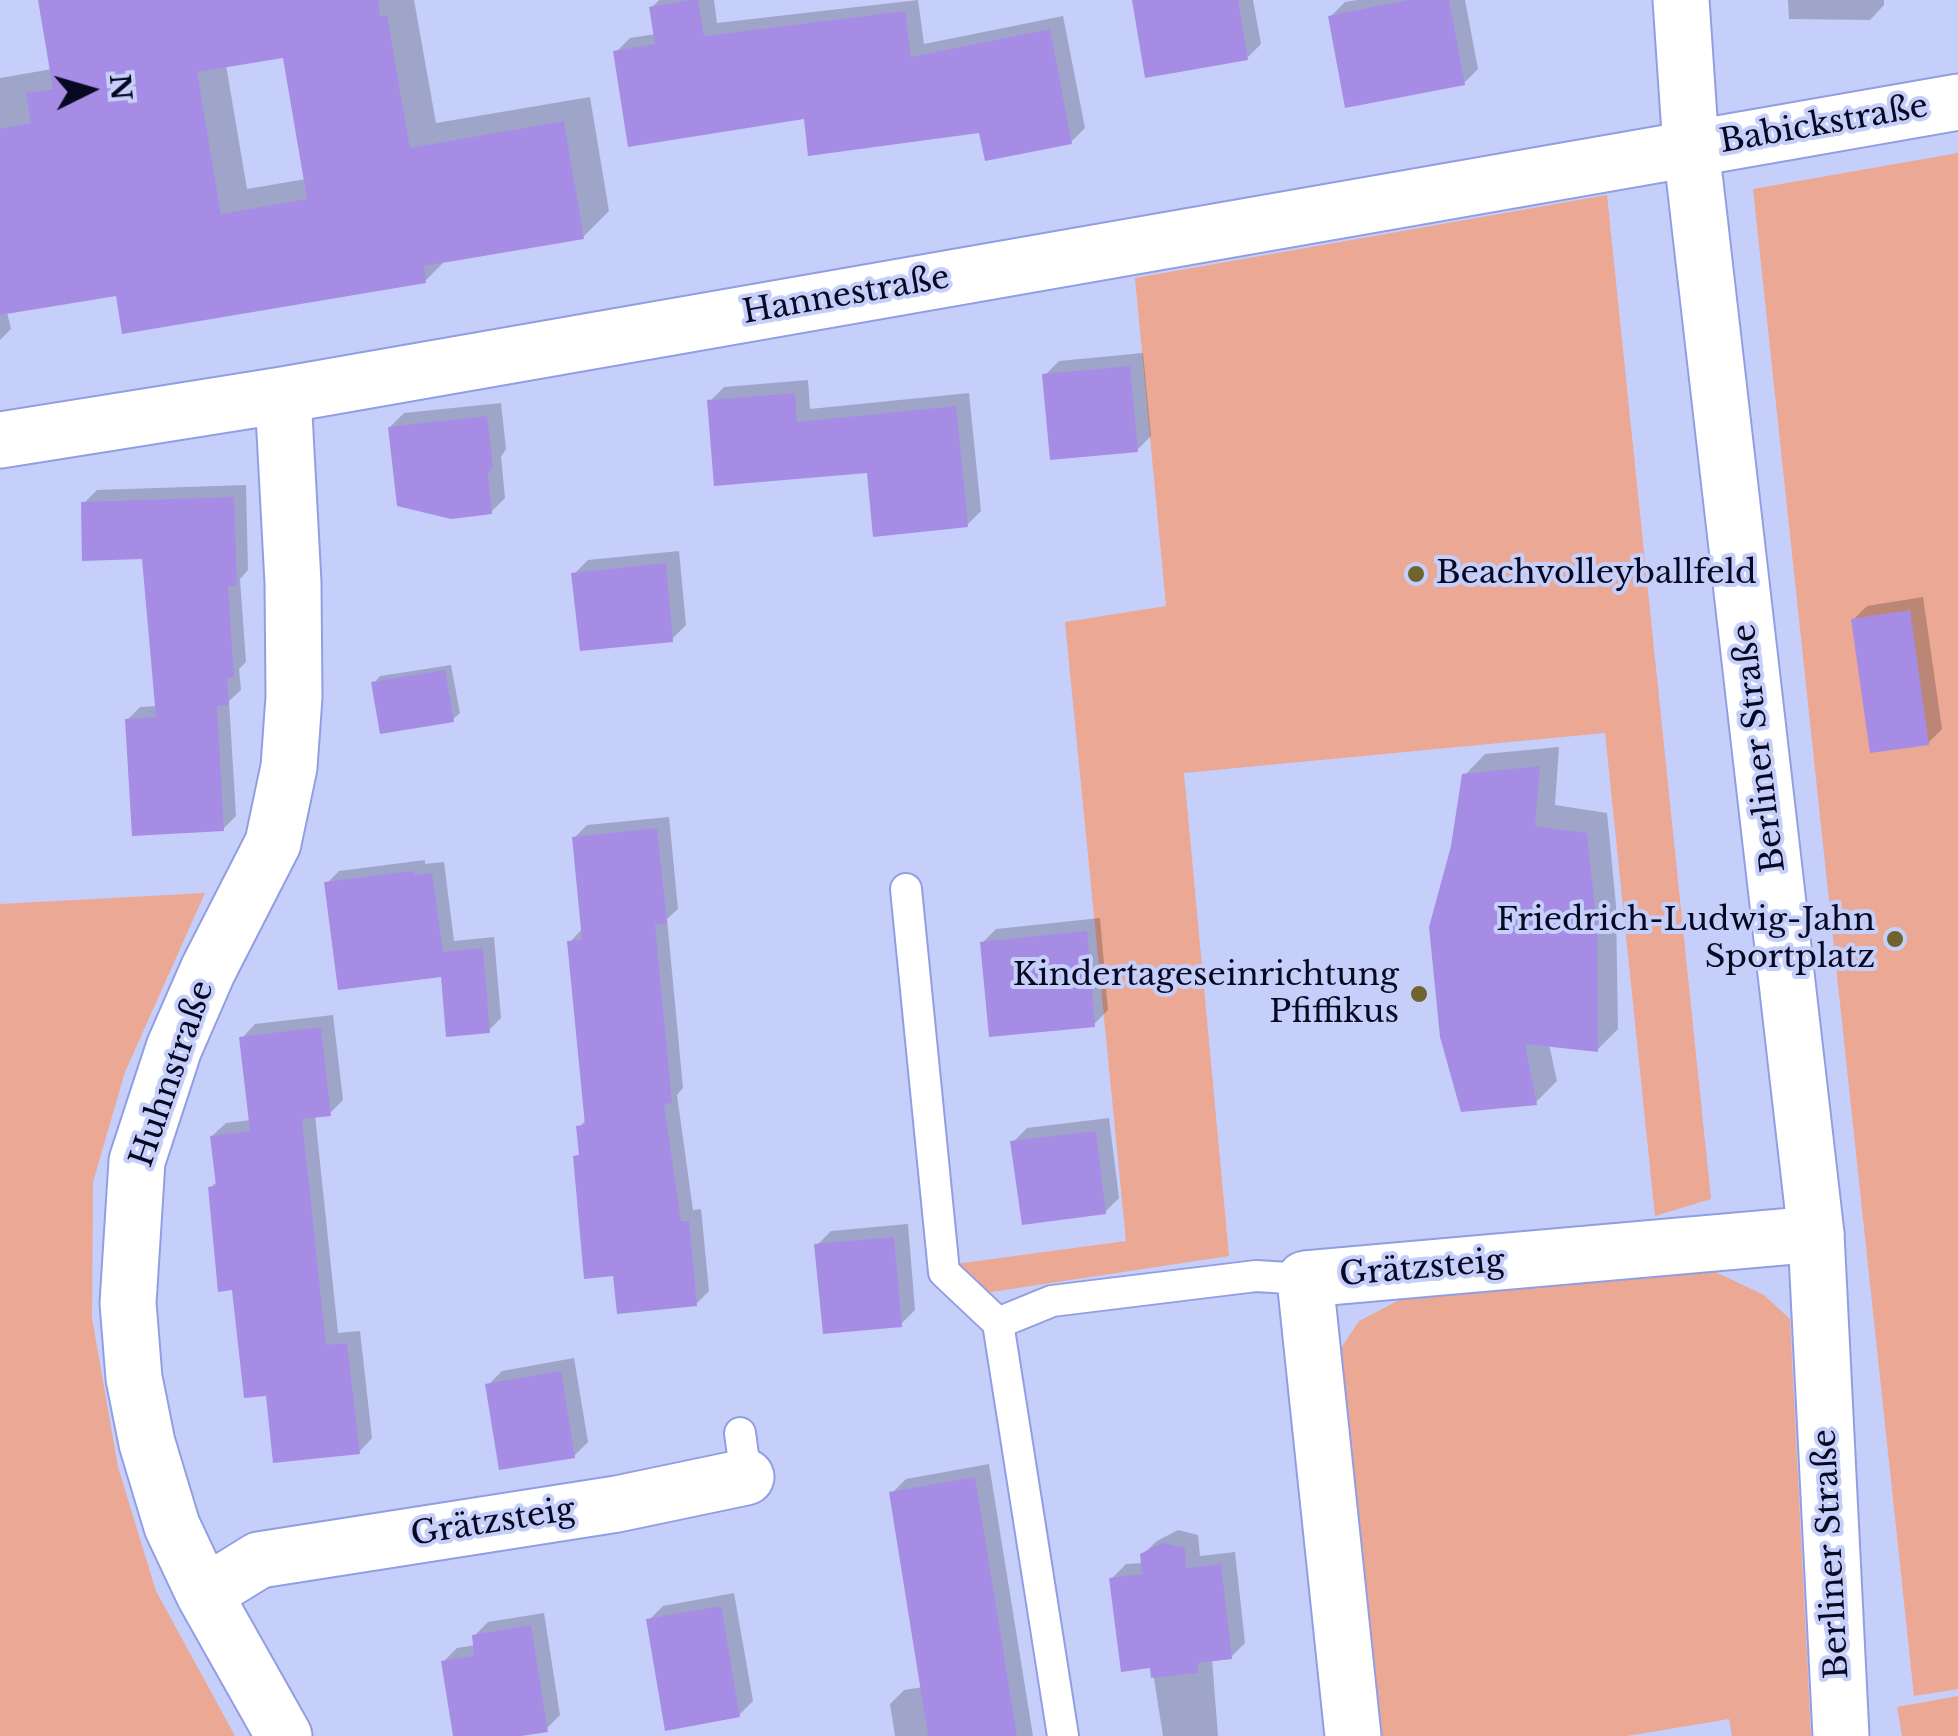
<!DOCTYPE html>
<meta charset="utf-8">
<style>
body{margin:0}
#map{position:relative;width:1958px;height:1736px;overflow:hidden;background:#c6cffa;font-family:"Libre Baskerville",serif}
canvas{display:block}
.north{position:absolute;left:40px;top:40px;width:100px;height:100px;-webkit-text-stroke:8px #c6cffa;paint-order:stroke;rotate:85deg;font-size:28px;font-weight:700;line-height:40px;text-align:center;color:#070821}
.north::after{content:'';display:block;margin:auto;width:35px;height:45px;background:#070821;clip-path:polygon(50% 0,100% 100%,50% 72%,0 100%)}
</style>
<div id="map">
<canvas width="1958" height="1736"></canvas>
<div class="north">N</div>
</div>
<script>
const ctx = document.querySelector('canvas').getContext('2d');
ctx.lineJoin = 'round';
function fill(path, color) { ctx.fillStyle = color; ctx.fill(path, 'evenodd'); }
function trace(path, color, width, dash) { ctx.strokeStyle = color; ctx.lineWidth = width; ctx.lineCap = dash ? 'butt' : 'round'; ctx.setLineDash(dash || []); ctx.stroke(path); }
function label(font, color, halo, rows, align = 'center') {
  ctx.font = font + ' "Libre Baskerville",serif'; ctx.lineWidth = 8; ctx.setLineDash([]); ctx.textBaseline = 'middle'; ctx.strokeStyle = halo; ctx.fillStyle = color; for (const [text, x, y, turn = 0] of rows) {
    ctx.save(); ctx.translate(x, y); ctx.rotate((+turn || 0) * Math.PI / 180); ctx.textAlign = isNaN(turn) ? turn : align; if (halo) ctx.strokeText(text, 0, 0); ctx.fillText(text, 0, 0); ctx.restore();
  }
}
fill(new Path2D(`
 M1958,153V1689L1914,1696L1753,189Z
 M1607,195L1711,1199L1655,1216L1605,733L1184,773L1229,1256L958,1297L955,1264L1126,1241L1065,622L1166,606L1135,278Z
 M205,893L125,1072L93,1182L92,1318L118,1467L156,1591L235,1736H0V904Z
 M1707,1268L1764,1295L1790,1319L1811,1736H1732L1729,1719L1627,1736H1377L1339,1351L1359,1321L1407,1296Z
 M1958,1696V1736H1902L1897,1707Z`), '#eba895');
fill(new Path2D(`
 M40,0H414L436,123L590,97L609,211L583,237L446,260L425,281L118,293L7,312L11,329L0,340V78L52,69ZM285,55L306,179L247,189L226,65Z
 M659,0H714L717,23L918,0L924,44L1063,16L1085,128L1071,142L981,130L806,116L616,52L630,38L656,34L652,7Z
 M1134,0H1253L1261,44L1247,58Z
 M1357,0H1465L1478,69L1464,83L1331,16L1345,2Z
 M1788,0H1884V5L1870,20L1789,19Z
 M1143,353L1151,436L1137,450L1045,375L1059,361Z
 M808,380L810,409L969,393L981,511L967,525L869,471L710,401L724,387Z
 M501,403L506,449L501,457L505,498L491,512L390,427L404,413Z
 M246,485L248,570L240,579L246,662L239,669L241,690L229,701L236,816L223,829L127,720L140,707L157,706L144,557L84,503L97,490Z
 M679,551L686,625L672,639L574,574L588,560Z
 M1923,597L1942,729L1928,743L1853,620L1867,606Z
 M451,665L460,713L453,719L374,683L380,676Z
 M1559,747L1555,805L1607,813L1616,905L1618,1029L1597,1050L1549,1044L1557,1081L1536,1102L1453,846L1464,776L1485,754Z
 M669,817L678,909L667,919L683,1088L677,1095L693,1210L701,1209L709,1291L696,1304L615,1273L576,1157L581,1152L579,1127L587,1119L570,942L583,928L574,838L587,825Z
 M425,860V864L444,862L454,941L494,937L501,1018L489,1030L443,974L327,883L339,871Z
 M1100,918L1108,1010L1094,1024L982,943L996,929Z
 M333,1015L343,1100L330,1113L315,1115L338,1333L360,1331L372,1438L359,1452L268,1393L234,1288L210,1188L218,1181L212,1136L226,1123L251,1120L242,1038L255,1024Z
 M1109,1118L1119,1198L1105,1212L1013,1142L1027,1128Z
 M908,1224L915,1310L901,1324L817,1245L831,1231Z
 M574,1358L588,1442L574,1456L488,1385L502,1371Z
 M989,1464L1033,1736H895L890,1704L904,1690L923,1687L892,1493L906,1479Z
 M1178,1530L1198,1535L1200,1556L1235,1552L1245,1643L1231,1657L1212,1659L1218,1736H1163L1152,1666L1112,1578L1126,1564L1143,1563L1142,1555L1157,1541Z
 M734,1593L753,1701L739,1715L649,1620L663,1606Z
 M544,1613L560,1715L546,1729L505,1736H456L443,1662L457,1648L476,1645L474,1636L488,1622Z`), '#0003');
fill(new Path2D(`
 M38,0H378L380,16L387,15L410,148L564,121L584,239L424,266L426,283L122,334L116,296L0,315V129L31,123L26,93L53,89ZM283,58L307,199L221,214L197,72Z
 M690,0H698L704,36L905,11L911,57L1050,29L1072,144L985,161L979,133L808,156L804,119L628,147L613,51L655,44L649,7Z
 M1132,0H1238L1248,60L1145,78Z
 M1408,0H1449L1465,85L1345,108L1328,16Z
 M1130,366L1138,452L1050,460L1042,374Z
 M795,393L797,422L956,406L968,527L873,537L867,473L714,486L707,400Z
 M487,416L493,466L488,473L492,514L451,519L397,506L388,427Z
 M234,497L237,586H228L234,677L227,678L229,705L217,706L224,831L132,836L125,719L156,717L142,559L82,561L81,502Z
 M666,563L673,642L580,651L571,573Z
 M1910,610L1929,745L1870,753L1851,619Z
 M445,670L454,722L380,734L371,682Z
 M1540,766L1535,826L1587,833L1597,927L1598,1052L1525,1044L1537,1105L1461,1112L1440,1037L1429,927L1451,846L1462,774Z
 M657,828L667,923L655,925L672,1103L664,1104L681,1221H689L697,1306L617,1314L613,1276L584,1279L573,1156L579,1155L576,1126L585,1125L567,941L582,940L572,837Z
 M413,871L414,875L432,873L443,952L483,948L490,1033L446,1037L441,977L338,990L324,882Z
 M1087,931L1095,1027L989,1037L980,942Z
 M321,1027L331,1116L302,1119L326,1345L347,1343L360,1454L273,1463L266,1396L244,1398L232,1290L218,1292L208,1187L216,1186L210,1136L250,1131L239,1037Z
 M1096,1131L1106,1214L1022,1225L1010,1141Z
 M894,1237L902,1327L823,1334L814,1244Z
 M561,1371L575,1458L499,1470L485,1384Z
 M975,1477L1017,1736H928L889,1492Z
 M1162,1543L1185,1548L1186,1568L1221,1564L1232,1659L1198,1663V1673L1151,1678L1150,1668L1121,1672L1109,1578L1142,1574L1140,1554Z
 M721,1606L740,1717L665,1731L646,1619Z
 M531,1625L548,1732L521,1736H453L441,1661L474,1656L472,1635Z`), '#a68ce5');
const service = new Path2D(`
 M906,889L944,1272L998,1323
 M998,1323L1063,1736
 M998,1323L1052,1301L1256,1276L1305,1279
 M740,1433L746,1477`);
const minor = new Path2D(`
 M283,395L293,583L294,697L289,767L273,843L208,970L174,1048L137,1161L128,1303L134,1378L147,1443L172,1526L204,1594L284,1736
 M0,440L283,395L1958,102
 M204,1594L259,1560L617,1504L746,1477
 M1353,1736L1305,1279L1816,1234`);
const tertiary = new Path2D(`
 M1681,0L1691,148L1816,1234L1841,1736`);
trace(service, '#929ee2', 34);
trace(minor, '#929ee2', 59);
trace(tertiary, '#929ee2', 59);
trace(service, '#fff', 30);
trace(minor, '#fff', 55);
trace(tertiary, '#fff', 55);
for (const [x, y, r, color] of [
 [1416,574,10,"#6f6330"],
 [1895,939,10,"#6f6330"],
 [1419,994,10,"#6f6330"]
]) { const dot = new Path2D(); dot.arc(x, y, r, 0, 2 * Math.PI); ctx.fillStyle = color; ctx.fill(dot); trace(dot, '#c6cffa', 4); }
label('32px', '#070821', '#c6cffa', [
 ["Babickstraße",1824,125,-10],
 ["Hannestraße",846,296,-10],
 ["Berliner Straße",1760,748,-97],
 ["Huhnstraße",173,1074,-71],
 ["Grätzsteig",1422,1269,-5],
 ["Grätzsteig",493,1523,-9],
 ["Berliner Straße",1832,1554,-93]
]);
label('32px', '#070821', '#c6cffa', [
 ["Beachvolleyballfeld",1436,574,"left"],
 ["Friedrich-Ludwig-Jahn",1875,921],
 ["Sportplatz",1875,958],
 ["Kindertageseinrichtung",1399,976],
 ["Pfiffikus",1399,1013]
], 'right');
</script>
